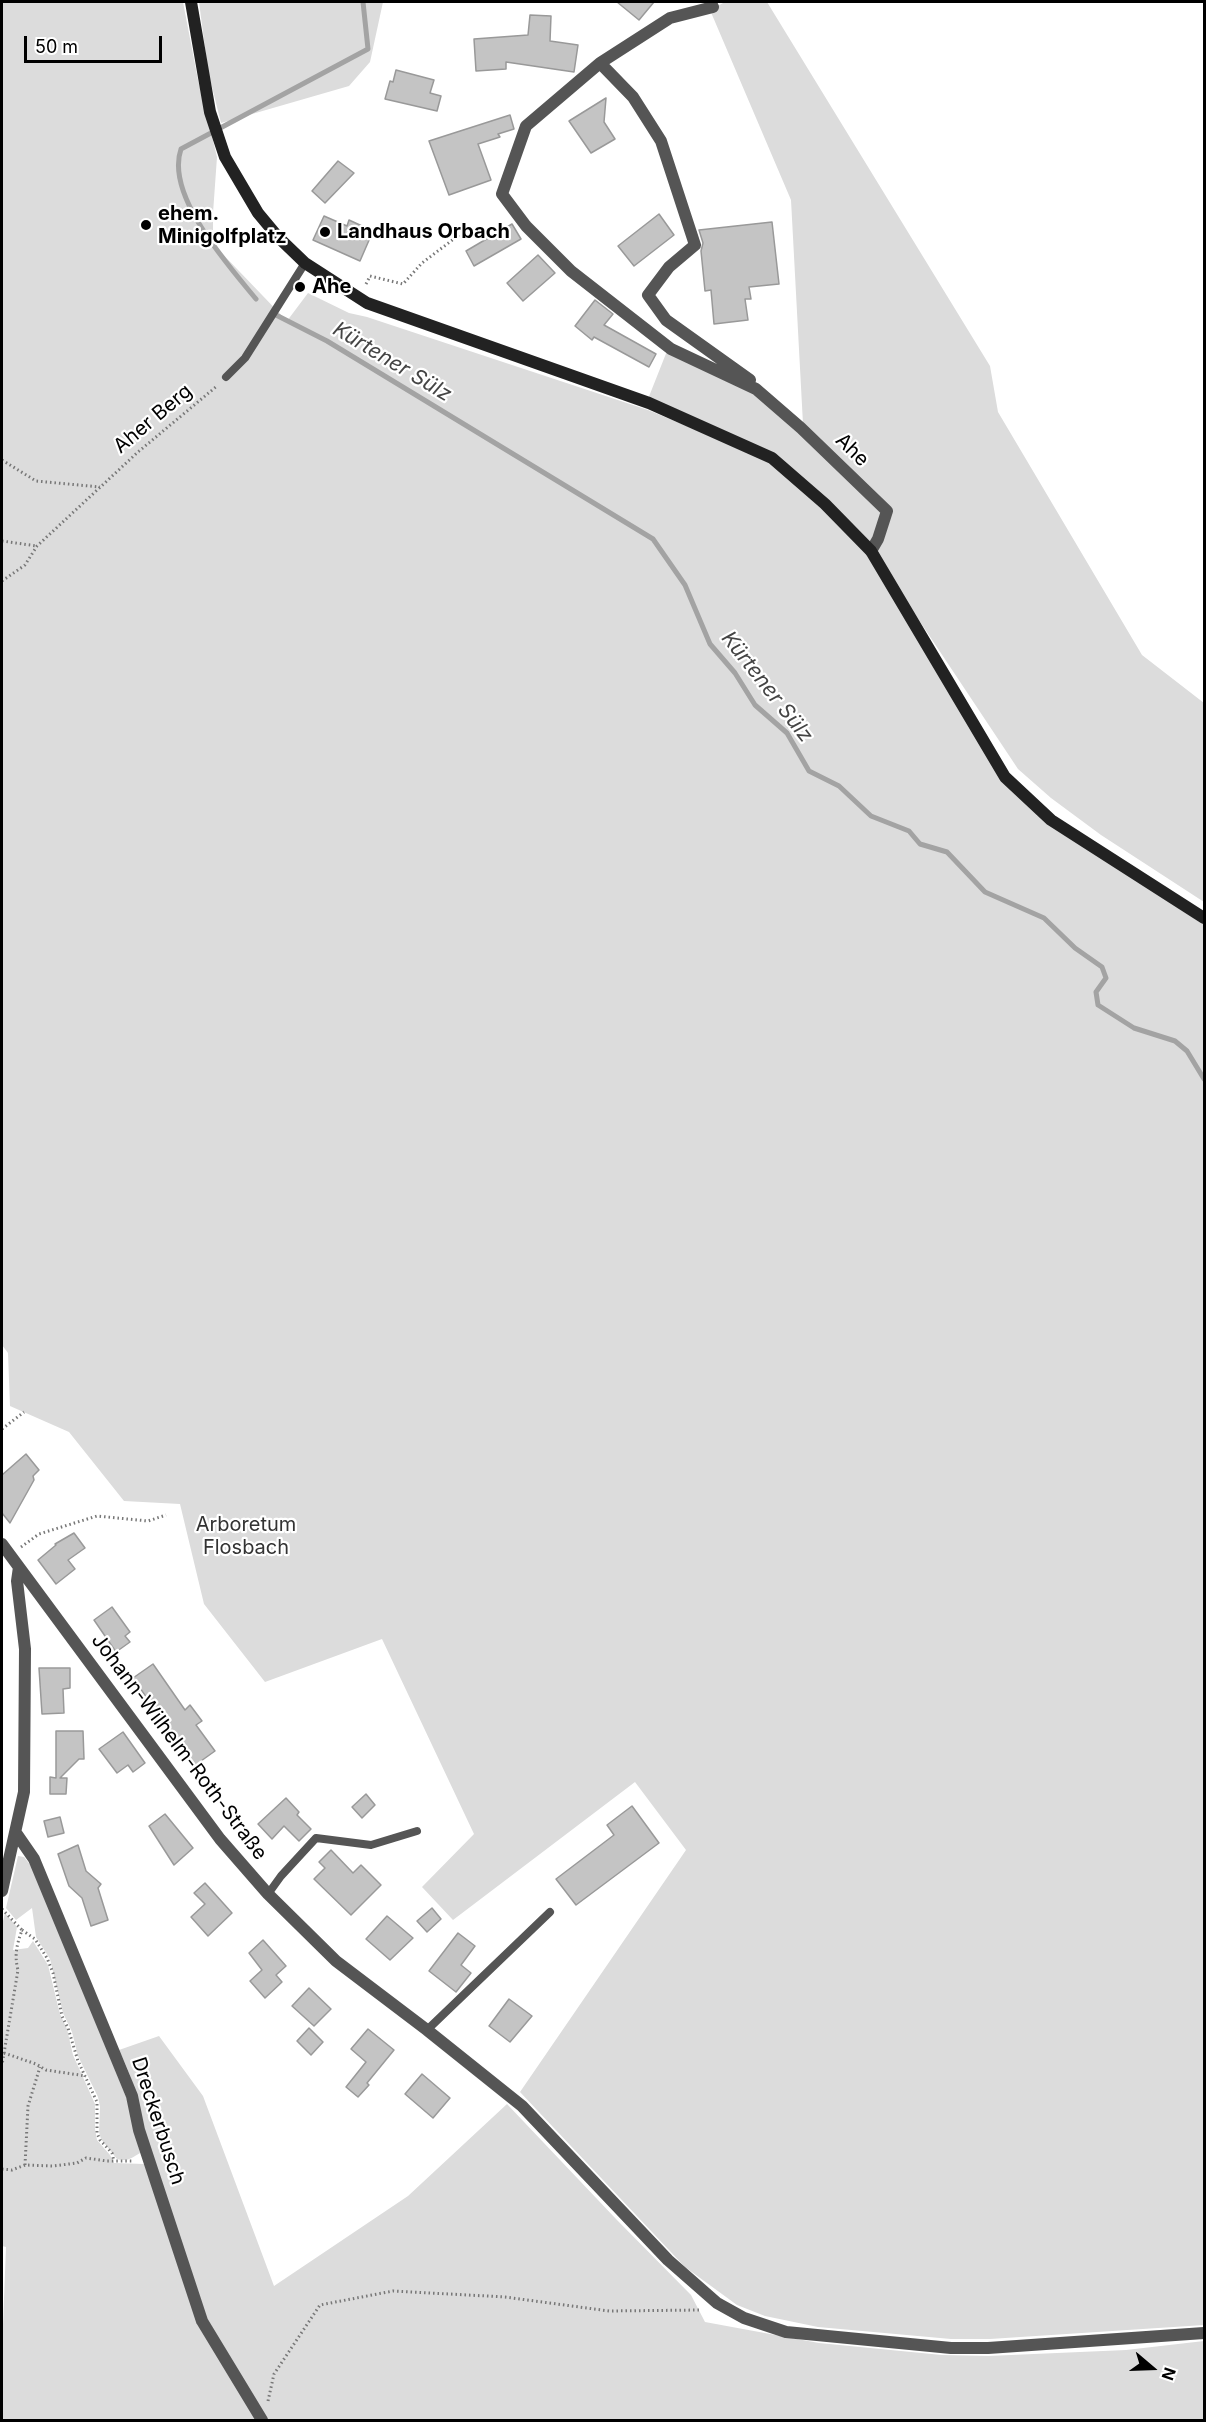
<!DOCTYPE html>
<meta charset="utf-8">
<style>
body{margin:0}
#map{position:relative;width:1206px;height:2422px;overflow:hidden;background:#fff;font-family:Inter,sans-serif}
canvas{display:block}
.frame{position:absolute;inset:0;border:3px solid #000;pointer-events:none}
.north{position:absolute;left:1122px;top:2338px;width:60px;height:60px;-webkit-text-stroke:4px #fff;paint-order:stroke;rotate:109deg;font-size:16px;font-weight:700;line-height:24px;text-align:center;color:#000}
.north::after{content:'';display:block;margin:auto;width:21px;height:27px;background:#000;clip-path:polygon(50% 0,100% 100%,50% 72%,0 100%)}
.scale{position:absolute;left:24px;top:36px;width:138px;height:27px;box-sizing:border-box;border:3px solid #000;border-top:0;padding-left:8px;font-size:18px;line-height:21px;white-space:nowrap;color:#000;-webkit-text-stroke:4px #fff;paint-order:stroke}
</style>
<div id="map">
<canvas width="1206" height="2422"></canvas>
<div class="frame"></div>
<div class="north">N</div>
<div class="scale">50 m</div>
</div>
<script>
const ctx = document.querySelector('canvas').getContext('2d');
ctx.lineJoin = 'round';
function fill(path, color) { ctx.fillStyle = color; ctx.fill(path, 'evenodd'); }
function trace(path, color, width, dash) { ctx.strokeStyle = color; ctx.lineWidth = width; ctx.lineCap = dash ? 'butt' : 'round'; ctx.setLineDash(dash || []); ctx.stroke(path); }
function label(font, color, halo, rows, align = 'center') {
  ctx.font = font + ' Inter,sans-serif'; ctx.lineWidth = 4.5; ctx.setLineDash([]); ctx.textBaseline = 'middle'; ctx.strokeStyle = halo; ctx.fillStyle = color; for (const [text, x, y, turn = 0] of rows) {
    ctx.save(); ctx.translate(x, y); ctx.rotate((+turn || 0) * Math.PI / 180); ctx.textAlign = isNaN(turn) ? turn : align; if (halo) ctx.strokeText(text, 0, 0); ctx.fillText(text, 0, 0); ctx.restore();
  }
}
fill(new Path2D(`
 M2,2H183L198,80L217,157L213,213V244L287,321L308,293L349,313L367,317L648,410L771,461L823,507L868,552L1002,780L1050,824L1204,925V2325L990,2339H951L818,2327L765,2316L737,2305L685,2267L520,2092L686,1850L635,1782L453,1920L422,1887L474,1834L382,1639L265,1682L204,1604L180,1504L124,1501L69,1432L10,1406L8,1353L2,1345Z
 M199,2H383L370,62L349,86L221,123L208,71Z
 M725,2H767L990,366L998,412L1142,655L1204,703V902L1101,835L1051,798L1018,769L873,551L888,513L803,424L791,200L710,10Z
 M667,351L753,393L798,430L883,512L871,546L774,456L648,399Z
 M18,1856L24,1857L32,1867L129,2104L140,2153C131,2158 128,2162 117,2159L101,2139L99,2132L100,2107L98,2097L78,2056L72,2032L63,2013L50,1959L36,1937L32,1908L16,1920L6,1908Z
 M5,1913L17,1927L13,1950L28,1948L33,1941L48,1965L60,2014L67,2029L73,2055L95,2104V2129L97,2140L110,2155L114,2163L144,2164C145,2121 138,2090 119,2050L159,2036L203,2096L274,2286L408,2196L507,2104L616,2219L691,2295L705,2322L819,2343L942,2355L988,2356L1126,2350L1204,2341V2420H2V2325H3L6,2247L2,2246V1925Z`), '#dcdcdc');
trace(new Path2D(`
 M256,299C228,265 165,195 181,149L368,49L363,2
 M276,315L327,341L653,539L685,585L710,644L735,673L755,705L787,733L809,771L839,786L871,816L909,831L920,844L947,852L985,892L1044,918L1075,948L1102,967L1106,978L1096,992L1098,1005L1134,1028L1175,1041L1187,1051L1204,1079`), '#a3a3a3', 5);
const building = new Path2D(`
 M617,2H654L639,20Z
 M530,15L551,16L550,41L578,45L574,72L506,62V69L476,71L474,39L528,35Z
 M396,70L434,80L430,93L441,96L437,111L385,99L390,81L393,82Z
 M606,98L604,122L615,139L591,153L569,121Z
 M510,115L514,129L498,134L500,137L478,144L491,180L449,195L429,141Z
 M338,161L354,173L325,203L312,191Z
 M659,214L674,235L634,266L618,246Z
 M324,216L347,226L349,220L373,231L360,261L313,240Z
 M772,222L779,284L749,287L751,299H745L748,320L714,324L711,290L705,291L701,251L703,243L699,230Z
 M512,224L521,239L474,266L466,251Z
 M538,255L555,273L523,301L507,283Z
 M595,300L613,314L604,325L656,354L649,367L594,337L592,340L575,326Z
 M26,1454L39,1470L33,1476L34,1480L10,1523L2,1513V1475Z
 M74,1533L85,1548L68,1560L75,1569L56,1584L38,1560L56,1545L55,1544Z
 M112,1607L130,1632L125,1636L130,1642L116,1652L94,1620Z
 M153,1664L185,1710L190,1705L202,1721L196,1725L215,1751L194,1766L133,1678Z
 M39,1668H70V1688L63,1689L64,1713L42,1714Z
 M56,1731H83L84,1759H79L60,1778H67L66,1794H50V1777L56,1778Z
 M123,1732L145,1763L133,1772L128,1765L117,1773L99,1749Z
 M366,1794L375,1805L362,1818L352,1807Z
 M286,1798L299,1812L297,1815L311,1829L299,1841L284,1826L272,1839L258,1824Z
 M632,1806L659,1843L576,1905L556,1879L614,1835L607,1825Z
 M165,1814L193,1848L174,1865L149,1826Z
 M60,1817L64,1833L48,1837L44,1821Z
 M78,1845L86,1871L101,1884L98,1888L108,1920L91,1926L82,1898L69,1886L58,1854Z
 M331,1850L353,1873L361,1865L381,1885L351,1915L314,1879L325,1868L319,1862Z
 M205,1883L232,1913L208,1936L191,1917L205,1904L194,1893Z
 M432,1908L441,1919L427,1932L417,1921Z
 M387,1916L413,1938L390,1960L366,1939Z
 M458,1933L475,1946L461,1965L471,1973L456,1992L429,1971Z
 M263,1940L286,1966L276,1975L282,1982L265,1998L250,1981L262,1970L249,1953Z
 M309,1988L331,2009L314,2026L292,2006Z
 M509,1999L532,2016L510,2042L489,2026Z
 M309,2028L323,2042L311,2055L297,2041Z
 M368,2029L394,2050L367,2083L369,2085L358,2097L346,2087L366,2062L351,2049Z
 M422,2074L450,2098L433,2118L405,2094Z`);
fill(building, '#c4c4c4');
trace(building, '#999', 1.5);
trace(new Path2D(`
 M366,284L370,276L403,284L422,263L459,235
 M2,460L36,481L100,487
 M2,541L37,546
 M2,581L25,565L37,546L138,452L217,386
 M2,1429L24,1412
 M21,1547L39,1534L97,1516L148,1521L166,1515
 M2,1909L22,1930C17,1944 14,1955 18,1970L2,2065
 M22,1930L35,1939L47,1958L53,1973L62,2016L68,2028L78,2061L97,2102V2133L100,2140L112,2153L114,2161
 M4,2053L36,2064L46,2070L86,2076
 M25,2165L28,2106L40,2067
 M2,2169L12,2170L25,2165L53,2166L77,2163L86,2158L107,2161H134
 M268,2401L274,2374L320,2305L393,2291L505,2297L609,2311L701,2310`), '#777', 3, [1.5, 3]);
trace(new Path2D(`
 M226,377L245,358L305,263
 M268,1894L281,1876L316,1838L371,1845L417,1831
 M427,2030L550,1912`), '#555', 8);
trace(new Path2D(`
 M713,7L670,18L600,63L526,126L502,194L526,226L571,271L671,349L756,389L801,428L887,511L878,539L871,551
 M600,63L633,97L661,141L695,245L669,267L648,295L666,320L750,380
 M2,1544L220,1839L268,1894L336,1961L427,2030L522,2106L668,2260L717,2303L744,2318L786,2332L951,2348H988L1204,2333
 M16,1833L34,1859L132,2096L139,2130L202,2321L262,2420
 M2,1891L24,1792L25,1649L17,1581L19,1567`), '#555', 12);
trace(new Path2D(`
 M191,2L210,112L225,157L258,213L278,237L305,263L367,303L649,403L772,458L825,504L871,551L1005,777L1051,820L1204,918`), '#222', 12);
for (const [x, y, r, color] of [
 [146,225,6,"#000"],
 [325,232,6,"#000"],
 [300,287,6,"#000"]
]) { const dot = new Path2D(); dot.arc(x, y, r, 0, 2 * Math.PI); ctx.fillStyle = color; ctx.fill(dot); trace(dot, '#fff', 2); }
label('bold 20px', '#000', '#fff', [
 ["ehem.",158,214],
 ["Minigolfplatz",158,237],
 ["Landhaus Orbach",337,232],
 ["Ahe",312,287]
], 'left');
label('20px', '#000', '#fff', [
 ["Aher Berg",153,419,-40],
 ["Ahe",852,450,44],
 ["Johann-Wilhelm-Roth-Straße",179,1747,53],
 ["Dreckerbusch",158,2121,72]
]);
label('20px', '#333', '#fff', [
 ["Arboretum",246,1525],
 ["Flosbach",246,1548]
]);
label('italic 21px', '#444', '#fff', [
 ["Kürtener Sülz",392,362,31],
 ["Kürtener Sülz",767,687,52]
]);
</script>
